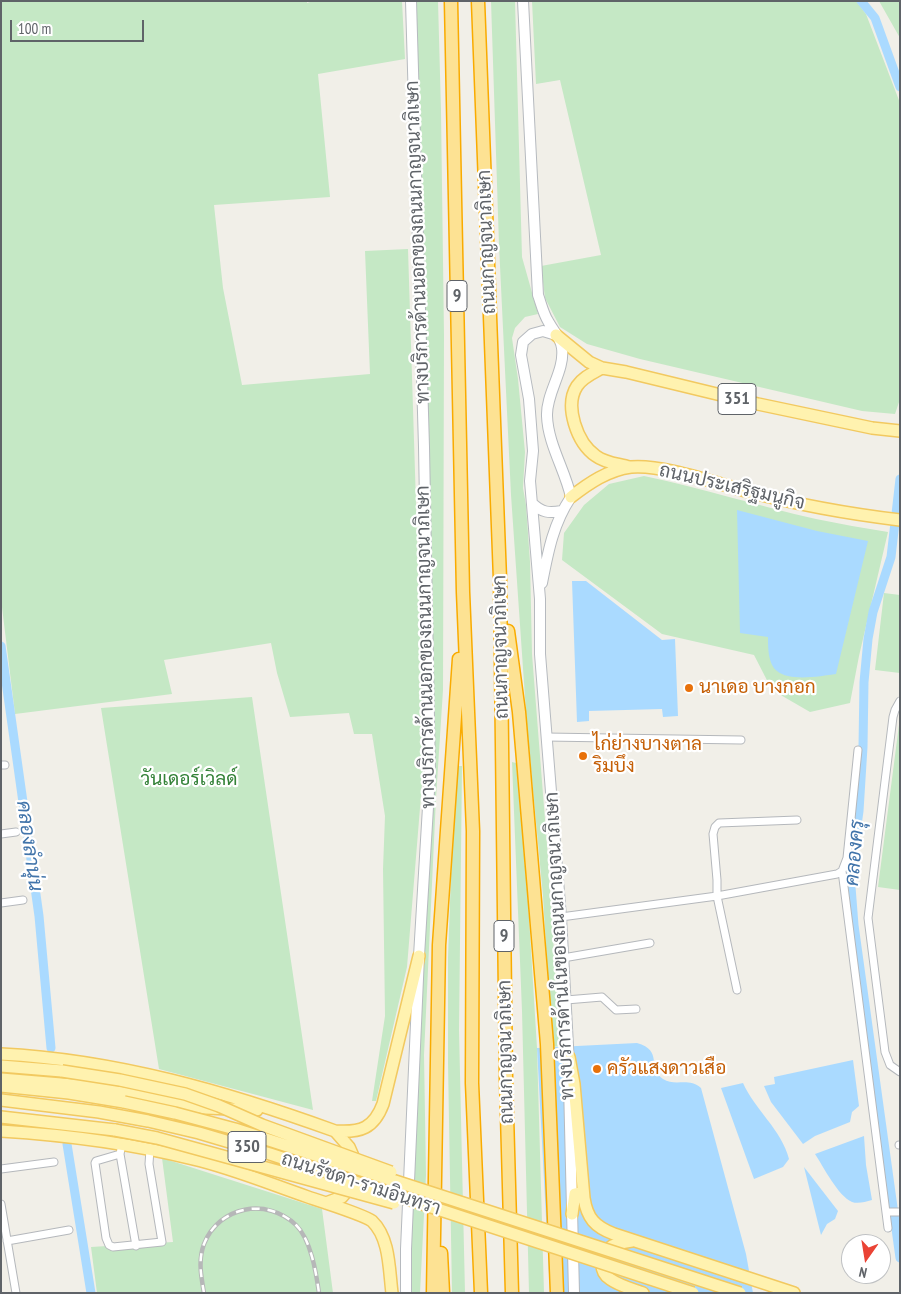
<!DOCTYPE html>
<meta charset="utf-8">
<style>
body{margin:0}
#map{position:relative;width:901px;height:1294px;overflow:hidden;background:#f1efe8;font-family:"PT Sans Narrow",sans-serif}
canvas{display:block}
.frame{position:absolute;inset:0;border:2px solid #5f6368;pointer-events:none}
.north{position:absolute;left:841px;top:1234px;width:50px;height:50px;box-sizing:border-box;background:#fff;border:1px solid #bfc1c3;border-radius:50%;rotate:193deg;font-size:14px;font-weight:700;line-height:20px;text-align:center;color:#5f6368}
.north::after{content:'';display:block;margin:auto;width:18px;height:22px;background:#ea4335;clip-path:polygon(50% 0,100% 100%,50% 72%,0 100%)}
.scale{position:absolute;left:10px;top:20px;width:134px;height:22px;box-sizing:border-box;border:2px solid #5f6368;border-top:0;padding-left:6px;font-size:15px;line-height:18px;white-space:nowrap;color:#5f6368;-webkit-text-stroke:4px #fff;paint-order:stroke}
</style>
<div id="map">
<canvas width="901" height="1294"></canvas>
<div class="frame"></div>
<div class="north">N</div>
<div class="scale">100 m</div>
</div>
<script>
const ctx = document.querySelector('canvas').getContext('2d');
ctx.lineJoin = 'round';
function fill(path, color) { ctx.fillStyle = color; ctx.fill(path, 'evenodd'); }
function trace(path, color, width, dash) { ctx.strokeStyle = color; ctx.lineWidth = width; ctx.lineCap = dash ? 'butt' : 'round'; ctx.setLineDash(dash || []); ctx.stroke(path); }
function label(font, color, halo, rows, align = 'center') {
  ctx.font = font + ' "PT Sans Narrow",Sarabun,sans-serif'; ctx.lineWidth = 4.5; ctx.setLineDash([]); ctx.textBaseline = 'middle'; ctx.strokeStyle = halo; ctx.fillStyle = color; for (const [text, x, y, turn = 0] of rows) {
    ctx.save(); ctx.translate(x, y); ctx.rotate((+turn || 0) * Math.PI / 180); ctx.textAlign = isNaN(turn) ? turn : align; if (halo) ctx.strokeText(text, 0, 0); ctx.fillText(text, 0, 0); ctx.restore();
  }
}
fill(new Path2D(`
 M1,1H307V3L313,1H402L405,59L318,74L330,197L214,205L223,288L242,385L370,374L365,251L408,249L424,759L407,967L376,1101H372L385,1016L383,869L385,816L372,734H354L349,713L290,717L277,673L271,643L164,660L172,694L15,714L1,599Z
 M415,1H438L441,111L444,335L443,690L436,798L424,1055L426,1175L420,1293H411L412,1226L421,977L430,856L435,743Z
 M491,1H515L522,257L538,314L525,317L515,328L512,338L518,379L525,452L523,488L526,505L530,562L532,654L548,858L560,1046L552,1047L543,896L527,726L511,495L499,245Z
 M532,1H856L866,14L900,103V399L895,414L862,411L640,359L587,344L560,327L545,298L541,266L601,255L560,80L536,84Z
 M879,1H900V38Z
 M644,476C702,488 758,506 816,519C840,524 864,528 888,532L859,656L850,703L810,712L772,690L754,655L662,634L562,560L564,533L584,505L609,484Z
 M884,593L900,595V673L875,670Z
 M252,697L313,1110L159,1069L101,708Z
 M900,717V890L878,887Z
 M512,762L516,763L528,901L537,1048L544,1293H529L522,1011Z
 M455,766H462L459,1030L465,1293H452L448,1063V957Z
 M162,1158L322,1209L333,1293H97L91,1247L173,1242Z`), '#c5e8c5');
fill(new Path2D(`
 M737,510L817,531L868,541L836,674C821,676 790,682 777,671C768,664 768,647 768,637L740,633Z
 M572,581H586L662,640L675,639L678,716L663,717L662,709L589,711V721L577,722Z
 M637,1043C664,1051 646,1067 663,1079C675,1087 689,1077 701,1088L746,1254L753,1293H550L537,1048Z
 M853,1060L859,1106L852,1112L850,1122L815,1136L803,1144L771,1102L764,1086L775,1084L774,1077Z
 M743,1083C755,1110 781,1129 789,1159L783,1167L754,1179L721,1088Z
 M864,1136L866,1165L872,1200C865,1202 858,1204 852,1202C838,1196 823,1166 815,1154Z
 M804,1167L838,1211L835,1219L827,1224L821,1235Z`), '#aadaff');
trace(new Path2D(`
 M861,1L875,18L900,87
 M900,479L891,557L873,612L868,639L864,682L863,747L859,811L850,874L854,925L900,1258
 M1,646L39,916L51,1048
 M67,1144L91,1293`), '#aadaff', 9);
const minor = new Path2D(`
 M900,701L895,710L893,717L868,918L885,1052L890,1065L900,1072
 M546,737L741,740
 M1,765H5
 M797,820L719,823L715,827L713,834L717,880V896L837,874L842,871L847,858L858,750
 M1,834L16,832
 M842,871L888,1228
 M1,903L23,900
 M561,917L717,896L737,990
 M563,958L650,943
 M566,1000L602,997L616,1010L636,1009
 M122,1144L120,1154L96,1161L95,1163L106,1238L109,1245L113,1247L162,1242L149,1164L150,1149
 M899,1145H900
 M120,1154L136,1246
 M1,1169L54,1162
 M1,1204L16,1293
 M887,1212H900
 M7,1241L69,1230`);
const secondary = new Path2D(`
 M523,1L538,295C541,303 543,313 548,321C552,329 561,338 562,348C565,371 546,393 547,416C548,444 565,470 571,497C553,524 548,552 542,583
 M556,335L543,331L532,334L523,342L521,355L529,399L533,451L530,481L540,599V654L561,917L569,1064
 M532,503C542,513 549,513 562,511
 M569,1084L574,1293
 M406,1293V1249L419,956L430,774L424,447L411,1`);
const primary = new Path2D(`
 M556,335L589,362L602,368L626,372L758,404L872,428L900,431
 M602,368C593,373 583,377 577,386C564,406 577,443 596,456C605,463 619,464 629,467
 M571,497C589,483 608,470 631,467C663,464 718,484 750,492C799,505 850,514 900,520
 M1,1054C117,1060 227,1092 335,1131C361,1133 374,1128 383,1104L419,956
 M569,1057L574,1084L584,1198C587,1218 595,1227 614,1234L794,1293
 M1,1066L62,1071
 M1,1079L85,1086L205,1108L257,1110
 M1,1086L69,1093L124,1102
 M1,1117L115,1130
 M1,1131C66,1135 129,1143 193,1159C232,1168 270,1184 308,1197C320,1201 364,1215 372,1221C390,1238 389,1270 392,1293
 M326,1203L342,1197L355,1182L356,1163L349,1147L335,1131
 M572,1214L575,1194L579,1193L584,1198
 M632,1241C625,1242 618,1243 612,1246C600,1253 598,1271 610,1279C620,1286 632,1289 643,1293`);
const motorway = new Path2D(`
 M451,1L463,592L473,831L472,1083L481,1293
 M478,1L500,579L506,1079L512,1293
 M508,631L519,712L547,1044L557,1293
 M441,1253L443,1293
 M433,1293L439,945L459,659`);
trace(minor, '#b5b8bc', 9);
trace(secondary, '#b6babf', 12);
trace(primary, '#f2c960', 14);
trace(motorway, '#f9ab00', 15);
trace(minor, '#fff', 7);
trace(secondary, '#fff', 10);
trace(primary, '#fff2af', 11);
trace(motorway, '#fde293', 12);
const rail = new Path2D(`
 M204,1293C201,1276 198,1260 204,1244C219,1206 267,1197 296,1225C311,1240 316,1272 319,1293`);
trace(rail, '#b6b7b8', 4.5);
trace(rail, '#fff', 2.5, [8]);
const primaryBridge = new Path2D(`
 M62,1071L120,1080L185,1094L219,1106L262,1125L391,1172
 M1,1100L99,1112L148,1121L199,1133L270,1154L693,1293
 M124,1102L175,1113L235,1129L740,1293
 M115,1130L157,1138L394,1203`);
trace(primaryBridge, '#f2c960', 14, []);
trace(primaryBridge, '#fff2af', 11);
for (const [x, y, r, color] of [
 [689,688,5,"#e8710a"],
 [583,756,5,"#e8710a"],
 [597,1069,5,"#e8710a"]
]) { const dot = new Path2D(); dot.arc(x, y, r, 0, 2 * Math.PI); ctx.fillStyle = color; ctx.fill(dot); trace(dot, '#fff', 2); }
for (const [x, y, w] of [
 [457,296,20],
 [737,399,38],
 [504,936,20],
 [247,1147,38]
]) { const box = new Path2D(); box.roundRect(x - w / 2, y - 15.5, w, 31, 4); ctx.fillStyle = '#fff'; ctx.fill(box); trace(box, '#5f6368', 1); }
label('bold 18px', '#5f6368', null, [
 ["9",457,296],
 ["351",737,399],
 ["9",504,936],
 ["350",247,1147]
]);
label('19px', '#5f6368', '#fff', [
 ["ทางบริการด้านนอกของถนนกาญจนาภิเษก",418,242,-92],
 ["ถนนกาญจนาภิเษก",487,242,-92],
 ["ถนนประเสริฐมนูกิจ",732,487,13],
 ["ทางบริการด้านนอกของถนนกาญจนาภิเษก",426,647,-91],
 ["ถนนกาญจนาภิเษก",501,647,-91],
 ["ทางบริการด้านในของถนนกาญจนาภิเษก",560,946,-93],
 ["ถนนกาญจนาภิเษก",506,1052,-91],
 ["ถนนรัชดา-รามอินทรา",361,1184,18]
]);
label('19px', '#c56008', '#fff', [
 ["นาเดอ บางกอก",699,688],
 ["ไก่ย่างบางตาล",593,745],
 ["ริมบึง",593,767],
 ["ครัวแสงดาวเสือ",607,1069]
], 'left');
label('19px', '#348238', '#fff', [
 ["วันเดอร์เวิลด์",189,780]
]);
label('italic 20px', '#4174aa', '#fff', [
 ["คลองลำนุ่น",29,846,82],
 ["คลองครุ",855,853,-85]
]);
</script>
